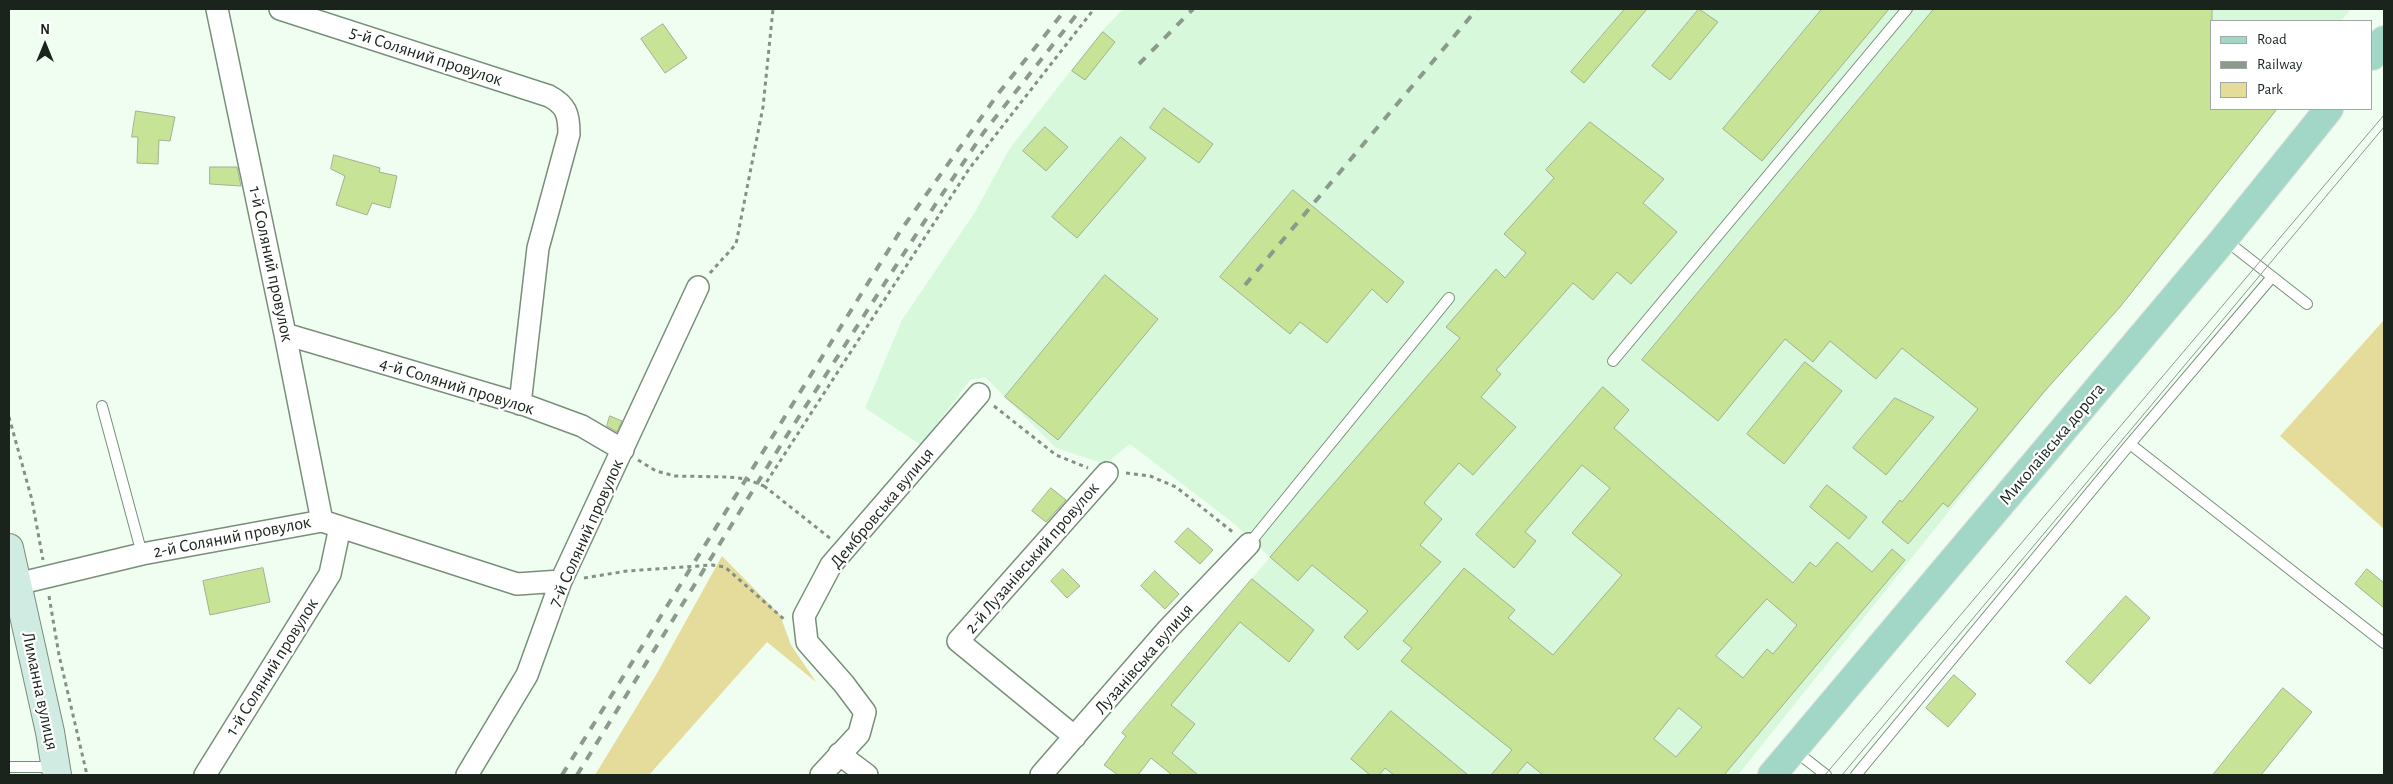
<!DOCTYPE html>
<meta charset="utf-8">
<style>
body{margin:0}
#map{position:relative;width:2393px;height:784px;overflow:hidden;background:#effef0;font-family:"Alegreya Sans",sans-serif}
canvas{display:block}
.frame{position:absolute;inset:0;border:10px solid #1a241c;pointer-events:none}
.legend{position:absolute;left:2210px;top:20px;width:162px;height:90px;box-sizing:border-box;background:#fff;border:1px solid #a3a7a4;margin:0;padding:6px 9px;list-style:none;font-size:15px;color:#1a241c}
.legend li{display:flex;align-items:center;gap:10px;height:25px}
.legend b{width:25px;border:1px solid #a3a7a4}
.north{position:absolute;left:20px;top:20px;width:50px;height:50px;-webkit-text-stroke:4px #fff;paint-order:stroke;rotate:0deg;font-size:14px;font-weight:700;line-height:20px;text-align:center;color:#1a241c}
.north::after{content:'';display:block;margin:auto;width:18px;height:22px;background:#1a241c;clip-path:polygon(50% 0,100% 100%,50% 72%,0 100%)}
</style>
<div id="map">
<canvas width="2393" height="784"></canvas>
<div class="frame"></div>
<ul class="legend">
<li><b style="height:6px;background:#a2d6c6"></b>Road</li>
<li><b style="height:6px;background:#8c998d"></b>Railway</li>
<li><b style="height:14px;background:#e5dc9b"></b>Park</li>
</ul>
<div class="north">N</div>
</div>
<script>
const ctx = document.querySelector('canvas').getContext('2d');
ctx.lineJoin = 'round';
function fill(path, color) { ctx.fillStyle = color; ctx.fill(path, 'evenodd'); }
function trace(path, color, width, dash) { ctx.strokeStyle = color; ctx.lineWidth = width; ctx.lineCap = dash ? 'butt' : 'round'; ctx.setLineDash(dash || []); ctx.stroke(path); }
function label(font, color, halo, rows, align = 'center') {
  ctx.font = font + ' "Alegreya Sans",sans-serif'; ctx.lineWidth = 4.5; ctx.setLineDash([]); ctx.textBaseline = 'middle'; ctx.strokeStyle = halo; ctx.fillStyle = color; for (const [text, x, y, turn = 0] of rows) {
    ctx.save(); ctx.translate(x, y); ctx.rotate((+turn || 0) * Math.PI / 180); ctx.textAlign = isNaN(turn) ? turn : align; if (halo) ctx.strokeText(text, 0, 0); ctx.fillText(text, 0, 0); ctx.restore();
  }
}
fill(new Path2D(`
 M1123,9H2351L2341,21H2212V109H2271L1738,775H1198L1134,720L1270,557L1232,522L1130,444L1105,464L1056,448L985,377L970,380L921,445L865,408L902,320L975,212L1010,148L1102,31Z`), '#d8f8dc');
fill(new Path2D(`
 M2384,320V529L2280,436Z
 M722,556L780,615L791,645L816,682L767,642L649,775H595L656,675Z`), '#e5dc9b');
const building = new Path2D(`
 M1625,9H1647L1584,83L1571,72Z
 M1699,9L1718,22L1670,80L1652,66Z
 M1822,9H1889L1762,161L1723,129Z
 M1934,9H2212V109H2277L2120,307L2044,392L1948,507L1943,503L1908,544L1882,522L1900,500L1902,502L1978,409L1902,348L1876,379L1830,341L1813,362L1785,339L1718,421L1642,360Z
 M663,24L687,58L665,73L641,39Z
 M1103,32L1115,42L1085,80L1072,71Z
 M1164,108L1213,144L1199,163L1150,128Z
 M136,111L175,117L170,141L159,140L158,164L137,163L138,137H132Z
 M1590,122L1664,179L1643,203L1677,232L1631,284L1617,272L1593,300L1573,283L1496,370L1501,374L1481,397L1516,427L1473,475L1459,463L1424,503L1442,519L1420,545L1441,562L1358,650L1344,637L1368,611L1312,565L1298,581L1270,557L1460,338L1446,327L1496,269L1505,278L1526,253L1504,234L1554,178L1546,170Z
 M1045,127L1068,147L1046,171L1023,151Z
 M1121,137L1146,158L1077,238L1052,217Z
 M334,155L380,168L379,172L397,176L390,208L372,203L367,215L336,205L345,176L331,169Z
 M210,167H237L241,186L210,184Z
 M1293,190L1404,282L1387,303L1372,289L1327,343L1300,322L1290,334L1220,277Z
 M1105,275L1158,319L1058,440L1005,397Z
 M1805,362L1842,391L1784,464L1747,434Z
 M1603,387L1629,410L1614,428L1793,583L1810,562L1816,567L1837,542L1872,572L1892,549L1905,560L1724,775H1543L1527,762L1516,775H1491L1512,750L1401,661L1412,648L1403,641L1464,568L1515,610L1508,618L1553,655L1622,575L1572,533L1610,488L1582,465L1525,532L1536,541L1514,568L1476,535ZM1767,599L1797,625L1773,654L1767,649L1743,678L1716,656ZM1679,708L1702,727L1676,757L1654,739Z
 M1895,398L1934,417L1886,475L1853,448Z
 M610,416L622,421L617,432L607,426Z
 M1827,485L1867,517L1849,539L1810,507Z
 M1051,488L1066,500L1046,522L1032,511Z
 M1188,528L1213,550L1200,564L1175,542Z
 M263,568L270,602L210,615L203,581Z
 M1063,569L1080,586L1067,598L1051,581Z
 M2367,569L2384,583V608L2355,584Z
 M1155,571L1179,594L1165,609L1141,586Z
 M1252,579L1314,630L1289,662L1240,622L1171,705L1195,724L1172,753L1198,775H1172L1151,758L1138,775H1118L1104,765L1126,736L1122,733Z
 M2126,596L2150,618L2090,684L2066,662Z
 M1954,675L1976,694L1948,727L1926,708Z
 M2283,688L2312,712L2261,775H2213Z
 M1391,711L1468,775H1394L1385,768L1379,775H1370L1351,759Z`);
fill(building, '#c7e395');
trace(building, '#a4af93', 1);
const service = new Path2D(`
 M2224,239L2307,304
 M1613,361L1907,9
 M102,406L142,554
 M2130,444L2384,643
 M1249,544L1449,298
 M1794,750L1826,775
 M9,767H55
 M1856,775L2130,444L2272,277`);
const minor = new Path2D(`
 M217,9L285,334L322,521
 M280,9L549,96C566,105 569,114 569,134L538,248L520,404
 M285,334L525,405L582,426L623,450
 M17,584L142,554L322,521L517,584L561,581
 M1075,737L958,641L1107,473
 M839,754L867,775
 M205,775L330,574L340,527
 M467,775L527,675L561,581L698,287
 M821,775L859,734L865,712L844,684L807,642L804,616L831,565L979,394
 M1041,775L1168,629L1249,544`);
const secondary = new Path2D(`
 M9,548L50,732L57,775`);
const primary = new Path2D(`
 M2372,56L2384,40
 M1772,775L2224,239L2329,109`);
trace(service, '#788f7a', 12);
trace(minor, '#788f7a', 24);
trace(secondary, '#788f7a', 30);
trace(primary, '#dfe0df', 30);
trace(new Path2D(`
 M710,273L736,244L763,107L773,9
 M994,406L1056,455L1088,468
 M9,417L32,500L43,560
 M638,460L656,471L675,476L729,477L746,479L764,486L969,169L1094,9
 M1126,473L1150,476L1176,487L1234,533
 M764,486L831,539
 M584,578L627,571L712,565L725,567L786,621
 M49,596L59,655L87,775`), '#849085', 3, [4, 4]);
trace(service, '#fff', 10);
trace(minor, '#fff', 21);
trace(secondary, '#d0ebe2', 28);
trace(primary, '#a2d6c6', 28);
trace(new Path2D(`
 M1825,775L2384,115
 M1842,775L2384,127`), '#8c998d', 1);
trace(new Path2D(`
 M1139,64L1193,9
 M1245,285L1477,9
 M562,775L901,230L998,94L1066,9
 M577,775L784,440L937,202L984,132L1081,9`), '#8c998d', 4, [9, 9]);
label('18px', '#1a241c', '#fff', [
 ["5-й Соляний провулок",426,56,18],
 ["1-й Соляний провулок",271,264,78],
 ["4-й Соляний провулок",457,386,17],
 ["Миколаївська дорога",2052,444,-50],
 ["Дембровська вулиця",882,508,-50],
 ["7-й Соляний провулок",586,533,-66],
 ["2-й Соляний провулок",232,537,-11],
 ["2-й Лузанівський провулок",1032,558,-49],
 ["Лузанівська вулиця",1144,659,-49],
 ["1-й Соляний провулок",272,667,-58],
 ["Лиманна вулиця",40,691,78]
]);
</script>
